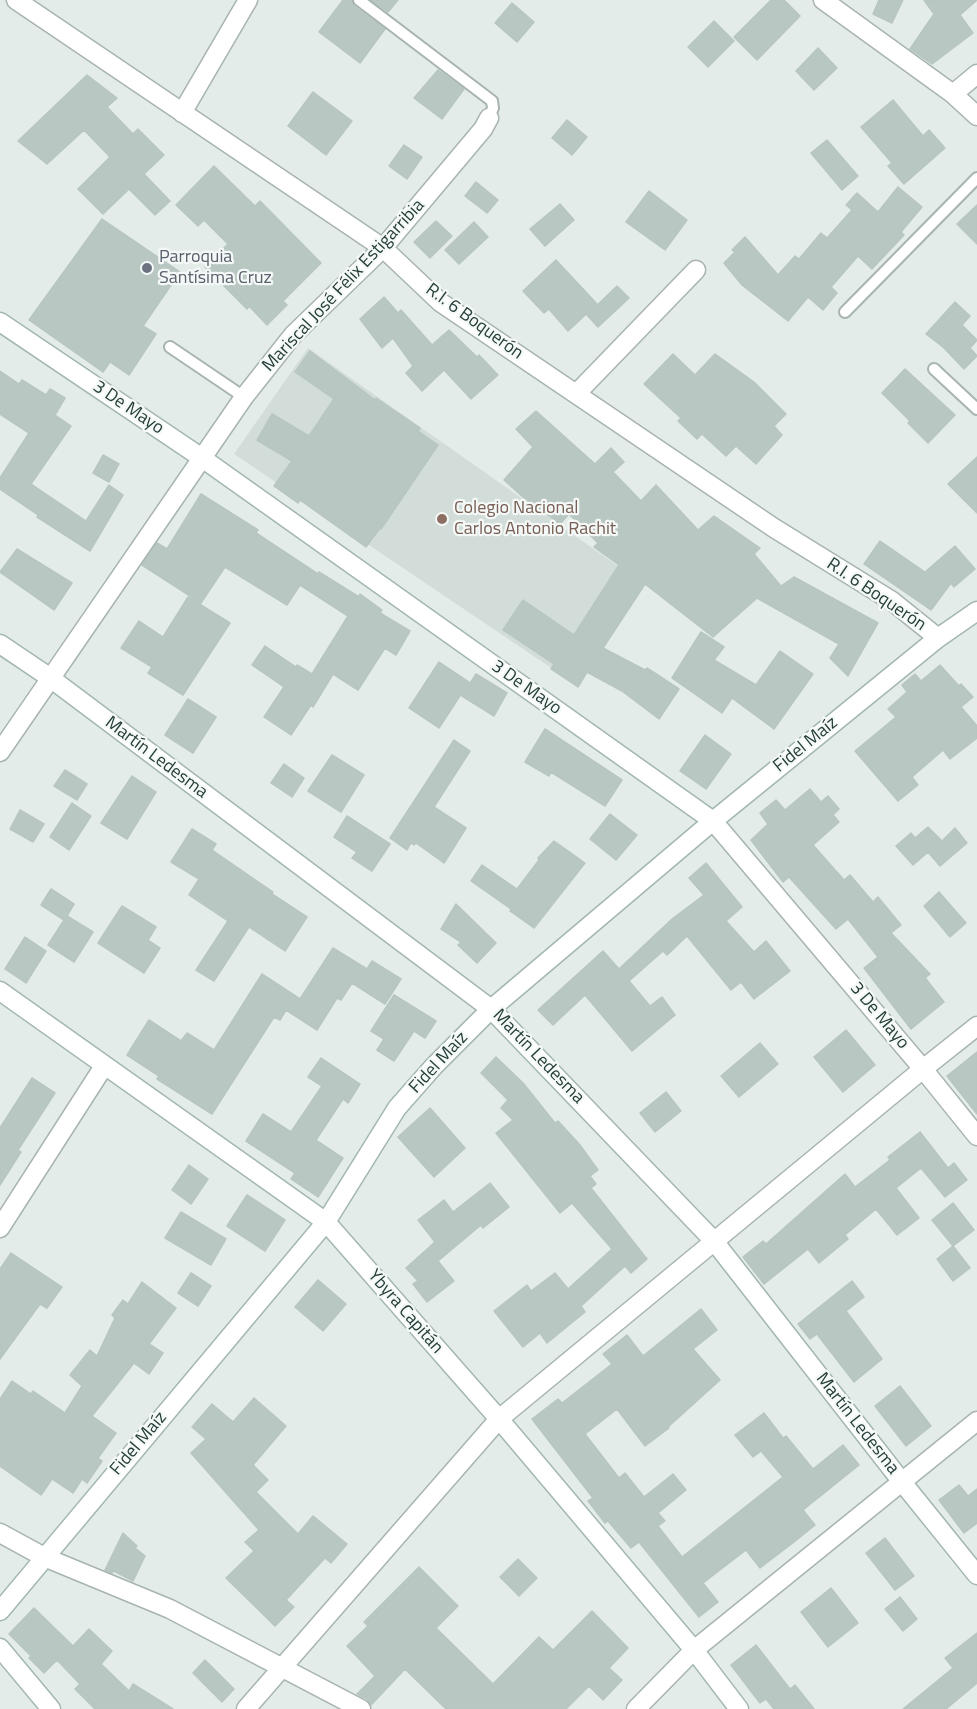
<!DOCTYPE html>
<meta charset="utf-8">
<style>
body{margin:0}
canvas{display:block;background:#e4ece9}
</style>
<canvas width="977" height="1709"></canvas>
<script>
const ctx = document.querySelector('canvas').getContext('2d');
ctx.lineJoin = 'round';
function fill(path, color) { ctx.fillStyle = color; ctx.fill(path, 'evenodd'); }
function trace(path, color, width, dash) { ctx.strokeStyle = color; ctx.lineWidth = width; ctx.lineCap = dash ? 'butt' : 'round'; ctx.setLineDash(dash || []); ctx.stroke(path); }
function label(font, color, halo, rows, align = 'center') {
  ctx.font = font + ' "Titillium Web",sans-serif'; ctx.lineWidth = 4.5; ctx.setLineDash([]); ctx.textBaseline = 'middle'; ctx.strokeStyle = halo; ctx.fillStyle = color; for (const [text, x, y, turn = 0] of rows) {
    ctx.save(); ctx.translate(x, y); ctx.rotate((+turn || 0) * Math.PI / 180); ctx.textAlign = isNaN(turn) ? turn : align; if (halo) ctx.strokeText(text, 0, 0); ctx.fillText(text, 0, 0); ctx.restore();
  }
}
fill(new Path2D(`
 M308,348L645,585L578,686L234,454Z`), '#d2dcd8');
const building = new Path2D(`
 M343,0H352L354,6L385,29L360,63L319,32Z
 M371,0H398L388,12Z
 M771,0H784L800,16L757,60L734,37Z
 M879,0H903L892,23L873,14Z
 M924,0H977L960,15L973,33L932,64L910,49L934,14Z
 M512,3L534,22L517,42L495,23Z
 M714,21L734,41L708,67L688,47Z
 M818,48L837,68L814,90L796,71Z
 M438,70L464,89L442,119L414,98Z
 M87,75L117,98L107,107L133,134L138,129L164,155L144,174L170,201L155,215L129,189L103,214L78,189L110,157L84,130L47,164L18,141Z
 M313,92L352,121L326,155L288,126Z
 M893,100L923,136L929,130L945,148L904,184L888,166L892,163L861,127Z
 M567,120L587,137L572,155L552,138Z
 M827,140L858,176L842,190L811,153Z
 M404,145L422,157L407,179L389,166Z
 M214,166L255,206L260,201L321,263L283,301L287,305L267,325L249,306L247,309L205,267L228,244L204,220L198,226L176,205Z
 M476,182L498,200L487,213L465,196Z
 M898,187L922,207L901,232L904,235L872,269L858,256L831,287L837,293L823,310L808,297L788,321L742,285L724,263L735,252L732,250L745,237L778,275L795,256L799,259L821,233L827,238L852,210L846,205L857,193L878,212Z
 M649,191L687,220L665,250L626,222Z
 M560,204L574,220L545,246L530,229Z
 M977,205V244L957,224Z
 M102,219L180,272L143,326L156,334L129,375L110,362L103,372L29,320Z
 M436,221L452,236L430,258L414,242Z
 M474,222L488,237L459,264L445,250Z
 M556,260L597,304L568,331L549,309L544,313L523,291Z
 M617,286L629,298L598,327L587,315Z
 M384,297L398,313L401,310L432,345L449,330L477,357L479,355L498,375L471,399L444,370L422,391L406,373L413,366L393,338L382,348L360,319Z
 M955,302L970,316L962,325L977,340L970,348L977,356L964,369L943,347L926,334Z
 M310,351L375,400L376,398L420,428L418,431L438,445L381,529L380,528L366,547L300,500L298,503L274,486L292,461L257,440L272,414L309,436L334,399L295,372Z
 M673,354L695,375L715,354L754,382L786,414L774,426L782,435L756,464L736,446L726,456L702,434L697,439L678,421L681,418L644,384Z
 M905,369L955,415L928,443L908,423L910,421L882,393Z
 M0,371L19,384L22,380L46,395L50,389L65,398L55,415L71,426L31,484L86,521L109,485L123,495L90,551L37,517L38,515L0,489V478L29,433L0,414Z
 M536,411L595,464L611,448L624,462L613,472L641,501L656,485L698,530L714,516L760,548L754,554L781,586L794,577L878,623L848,676L830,658L839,644L757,598L713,637L645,584L603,648L645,670L647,668L679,689L659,719L622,691L587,672L578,687L551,669L554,664L503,630L523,600L574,635L619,565L594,547L598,543L569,514L560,524L524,498L504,480L533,447L516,429Z
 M103,455L119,464L109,482L93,473Z
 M977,457V513L948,484Z
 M201,494L258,530L256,533L318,574L319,572L359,597L360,594L382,610L380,613L410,631L396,655L385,648L358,690L333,674L313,707L311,705L291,735L264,717L284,687L252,665L265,646L296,667L297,665L312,674L348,616L300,585L287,605L225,567L201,603L142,565L157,543L167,549Z
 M880,541L925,572L955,546L975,569L954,587L951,583L931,610L864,564Z
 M17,549L72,583L54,610L0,572Z
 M188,597L230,623L183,695L148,673L152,667L121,648L139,621L163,637Z
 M701,632L724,647L714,660L756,685L780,651L813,674L774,729L732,698L722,713L672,678Z
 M439,662L469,682L439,728L409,708Z
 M940,665L959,686L961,684L973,697L961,707L977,726V738L950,759L943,750L912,777L918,785L898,801L855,751L896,717L888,709L907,692L902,685L915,674L921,681Z
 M476,674L507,693L494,716L462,696Z
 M188,699L216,717L193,753L165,735Z
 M545,729L622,780L605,806L551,772L549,776L525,762Z
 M705,735L731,754L706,789L680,771Z
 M454,740L470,751L434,807L466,828L444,863L416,843L414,845L411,843L407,850L390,838Z
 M332,755L364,775L341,812L308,791Z
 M284,764L304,778L292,797L271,783Z
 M65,770L87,784L77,800L54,786Z
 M132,776L156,792L127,839L101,823Z
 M810,789L821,802L828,796L839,809L833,815L839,822L813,845L844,880L850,875L873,902L878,897L901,925L891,933L930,974L926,977V979L944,1002L911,1029L864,968L878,957L848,919L836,929L789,877L783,882L751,840L768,824L760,813L776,800L785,810Z
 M72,803L91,816L69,850L50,837Z
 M20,810L44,824L33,842L10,829Z
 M610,814L637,835L616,860L590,839Z
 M347,816L390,844L372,871L352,858L357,852L334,837Z
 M928,827L942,841L955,828L967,843L940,866L928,852L913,865L896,846L911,833L915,838Z
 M192,829L216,844L212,850L273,892L272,894L307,917L285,951L249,927L214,981L196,970L228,921L189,895L199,879L171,862Z
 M554,841L585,863L534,928L510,911L511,909L471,881L482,865L517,889L539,860L538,858Z
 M706,863L742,907L726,921L754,952L766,941L790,971L754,999L741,982L731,990L687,936L667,955L663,951L629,981L650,1006L662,997L675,1015L632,1051L585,995L553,1025L538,1010L603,951L619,969L672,919L704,895L689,878Z
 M51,889L74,904L67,916L93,932L74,962L48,945L64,920L41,905Z
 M939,892L966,923L950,937L924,906Z
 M456,904L496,943L477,963L458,945L461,942L441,929Z
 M122,906L156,927L148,940L160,948L144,973L98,943Z
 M25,937L46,951L26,983L5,969Z
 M333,948L367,969L372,961L401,979L385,1004L352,983L341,1000L337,998L317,1030L286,1010L280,1020L274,1017L212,1114L157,1079L159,1076L127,1055L149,1020L181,1041L187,1033L214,1050L262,974L300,999Z
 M394,995L436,1021L425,1038L414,1031L394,1061L377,1050L384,1039L371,1031Z
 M846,1030L875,1065L843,1092L814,1057Z
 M760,1043L778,1064L739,1097L721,1076Z
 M977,1052V1114L947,1076Z
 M496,1057L523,1083L555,1123L558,1121L580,1145L598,1170L590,1176L596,1184L591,1188L647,1259L631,1273L625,1266L581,1306L585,1312L547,1343L540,1333L523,1347L494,1311L527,1285L531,1291L555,1273L568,1289L612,1249L572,1203L560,1213L496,1133L513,1120L501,1108L508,1100L481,1073Z
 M321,1058L360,1084L348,1103L343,1099L316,1140L343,1158L318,1197L291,1179L295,1173L246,1141L263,1114L291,1132L322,1086L308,1077Z
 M32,1078L55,1093L18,1150L21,1152L0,1185V1128Z
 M666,1092L681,1111L655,1132L640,1113Z
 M430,1108L465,1148L434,1177L398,1137Z
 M920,1132L948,1168L954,1163L967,1180L945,1197L921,1168L896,1188L919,1218L897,1235L876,1209L845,1235L848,1239L819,1263L808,1249L764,1284L743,1257L763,1241L766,1244L845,1174L855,1187L890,1160L888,1157Z
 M189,1165L208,1179L191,1204L172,1190Z
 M490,1183L509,1207L483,1228L481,1225L438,1261L454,1281L427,1302L413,1284L418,1281L406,1268L435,1242L418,1220L444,1200L453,1212Z
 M247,1195L285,1220L265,1251L227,1226Z
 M953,1203L974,1230L953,1246L932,1220Z
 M181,1212L226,1239L211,1265L165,1238Z
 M953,1246L970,1268L953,1281L937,1259Z
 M11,1253L62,1287L47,1308L40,1304L0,1359V1269Z
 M191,1273L211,1286L198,1306L178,1293Z
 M318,1280L346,1304L323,1331L295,1307Z
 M852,1281L864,1297L846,1311L882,1359L854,1382L817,1334L810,1339L798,1324Z
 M142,1282L176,1308L149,1344L163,1353L149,1374L134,1363L92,1416L116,1433L98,1458L102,1461L87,1483L82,1479L73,1493L52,1479L41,1495L0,1466V1399L12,1381L31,1394L33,1391L65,1413L82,1386L70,1375L90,1350L97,1356L115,1318L112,1315L123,1300L128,1304Z
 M701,1309L717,1330L693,1349L720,1380L668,1427L669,1428L645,1446L617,1409L585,1434L619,1478L625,1473L644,1497L673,1474L686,1490L658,1513L665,1521L658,1526L682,1557L783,1477L761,1451L753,1457L735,1435L764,1413L783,1438L786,1436L813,1469L843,1445L859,1465L803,1510L815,1525L794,1542L760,1568L746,1550L703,1583L718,1602L699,1617L639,1542L631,1548L608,1521L605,1523L588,1501L593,1498L532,1419L558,1399L562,1403L612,1364L603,1354L627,1335L643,1356Z
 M900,1386L931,1426L906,1446L875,1406Z
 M254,1398L286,1426L253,1465L268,1480L256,1492L298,1534L313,1516L347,1544L331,1563L325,1558L286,1600L294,1607L275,1626L226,1578L254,1551L245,1542L259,1530L191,1453L206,1439L192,1427L212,1404L233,1422Z
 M959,1485L968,1496L977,1489V1523L964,1533L939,1500Z
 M123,1533L137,1546L135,1548L145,1556L133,1581L114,1571L112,1573L105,1570Z
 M885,1538L914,1576L895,1590L866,1553Z
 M518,1559L537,1578L519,1596L500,1577Z
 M419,1567L458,1606L436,1628L493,1684L539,1637L553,1650L592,1611L628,1648L609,1668L622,1680L603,1700L589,1686L566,1709H446L405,1669L371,1705L367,1699L357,1694L375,1676L347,1646L368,1626L364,1622Z
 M831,1588L858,1623L828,1647L801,1612Z
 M900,1597L917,1619L903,1631L885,1609Z
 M34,1608L73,1646L89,1629L112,1651L101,1664L129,1691L133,1684L173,1709H95L75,1689L80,1684L57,1660L44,1673L29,1658L31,1656L9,1634Z
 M977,1633V1683L946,1709H903L953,1668L945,1658Z
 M756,1645L790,1689L795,1685L814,1709H774L766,1699L760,1703L731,1665Z
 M205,1660L234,1689L222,1702L193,1673Z`);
fill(building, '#b9c7c2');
trace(building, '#b7c6c1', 1.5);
const lane = new Path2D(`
 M359,0L492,101L493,108L489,118
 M845,312L977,178
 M170,347L244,397
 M934,369L977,409`);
const street = new Path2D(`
 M16,0L383,248L440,302L774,528L892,601L938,638
 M823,0L953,94L977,116
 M953,94L977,74
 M182,113L248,0
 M576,394L696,270
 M0,752L244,397L293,335L383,248L483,129L489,118
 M713,821L923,1069L977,1136
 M0,1228L104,1066
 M0,1533L44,1557L170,1609L361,1709
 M246,1709L499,1419L923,1069L977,1026
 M636,1709L694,1650L977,1421`);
const secondary = new Path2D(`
 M0,322L202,458L713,821
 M0,644L49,677L491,1009L714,1241L902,1482L977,1575
 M0,991L326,1222L499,1419L694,1650L739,1709
 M0,1611L326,1222L397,1108L434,1066L491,1009L713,821L938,638L977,611
 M0,1648L51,1709`);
trace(lane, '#a7b4b0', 14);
trace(street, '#a7b4b0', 21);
trace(secondary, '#a3b7b2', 21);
trace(lane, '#fff', 10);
trace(street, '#fff', 18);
trace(secondary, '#fff', 18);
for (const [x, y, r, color] of [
 [147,268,6,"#6b7280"],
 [442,519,6,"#8d6e63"]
]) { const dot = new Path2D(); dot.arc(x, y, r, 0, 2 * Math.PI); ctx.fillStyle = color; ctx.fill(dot); trace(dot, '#f4f9f7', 2); }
label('18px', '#5b616d', '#f4f9f7', [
 ["Parroquia",159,258],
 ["Santísima Cruz",159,279]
], 'left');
label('18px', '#253d38', '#f4f9f7', [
 ["Mariscal José Félix Estigarribia",344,286,-47],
 ["R.I. 6 Boquerón",474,322,36],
 ["3 De Mayo",128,408,34],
 ["R.I. 6 Boquerón",876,595,34],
 ["3 De Mayo",526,688,35],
 ["Fidel Maíz",806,745,-39],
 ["Martín Ledesma",156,758,37],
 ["3 De Mayo",879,1016,50],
 ["Martín Ledesma",538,1057,46],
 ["Fidel Maíz",439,1063,-47],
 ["Ybyra Capitán",405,1312,49],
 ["Martín Ledesma",857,1424,52],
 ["Fidel Maíz",139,1444,-50]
]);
label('18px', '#785e54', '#f4f9f7', [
 ["Colegio Nacional",454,509],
 ["Carlos Antonio Rachit",454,530]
], 'left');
</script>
